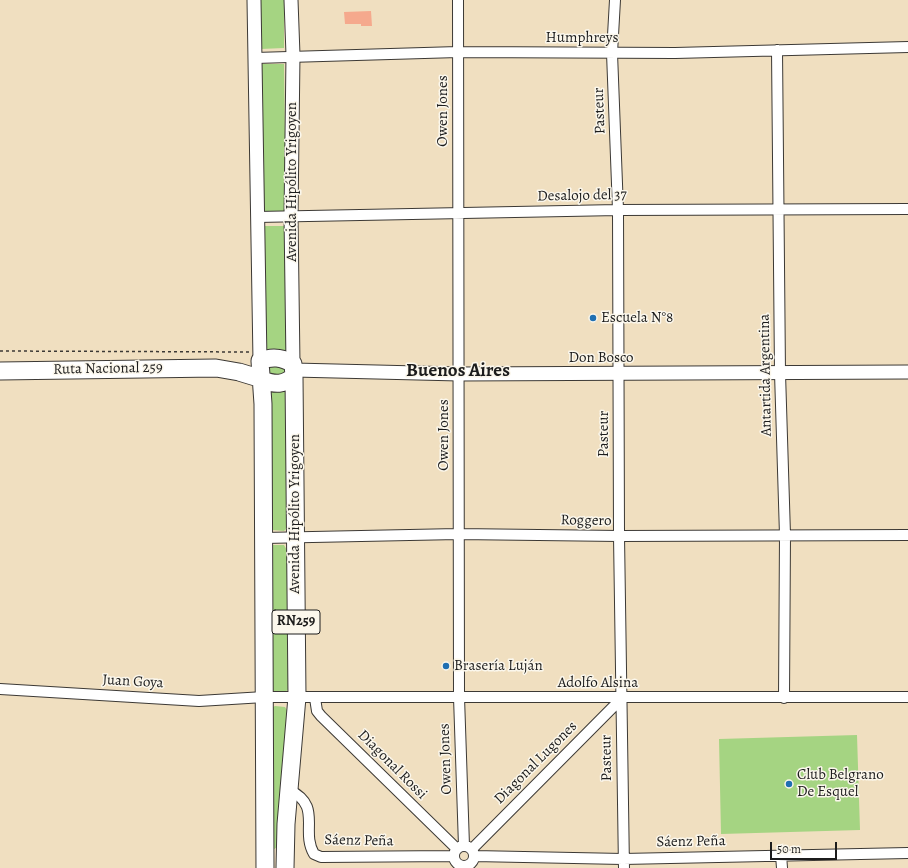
<!DOCTYPE html>
<meta charset="utf-8">
<style>
body{margin:0}
#map{position:relative;width:908px;height:868px;overflow:hidden;background:#f0dfc0;font-family:Alegreya,serif}
canvas{display:block}
.scale{position:absolute;left:770px;top:842px;width:67px;height:18px;box-sizing:border-box;border:2px solid #1c1c1c;border-top:0;padding-left:5px;font-size:12px;line-height:14px;white-space:nowrap;color:#1c1c1c;-webkit-text-stroke:3px #fbf7ec;paint-order:stroke}
</style>
<div id="map">
<canvas width="908" height="868"></canvas>
<div class="scale">50 m</div>
</div>
<script>
const ctx = document.querySelector('canvas').getContext('2d');
ctx.lineJoin = 'round';
function fill(path, color) { ctx.fillStyle = color; ctx.fill(path, 'evenodd'); }
function trace(path, color, width, dash) { ctx.strokeStyle = color; ctx.lineWidth = width; ctx.lineCap = dash ? 'butt' : 'round'; ctx.setLineDash(dash || []); ctx.stroke(path); }
function label(font, color, halo, rows, align = 'center') {
  ctx.font = font + ' Alegreya,serif'; ctx.lineWidth = 3; ctx.setLineDash([]); ctx.textBaseline = 'middle'; ctx.strokeStyle = halo; ctx.fillStyle = color; for (const [text, x, y, turn = 0] of rows) {
    ctx.save(); ctx.translate(x, y); ctx.rotate((+turn || 0) * Math.PI / 180); ctx.textAlign = isNaN(turn) ? turn : align; if (halo) ctx.strokeText(text, 0, 0); ctx.fillText(text, 0, 0); ctx.restore();
  }
}
fill(new Path2D(`
 M260,0H284V48L261,49Z
 M261,64H284L286,211H263Z
 M262,226H285L287,351H264Z
 M270,366L284,367L286,373L271,376L266,369Z
 M270,387L285,388L288,392V527L284,531L272,530Z
 M271,545H284L288,552L290,688L285,692H273Z
 M275,706L285,707L288,712L279,799L277,847L273,850L269,709Z
 M857,735L860,830L721,834L719,739Z`), '#a5d482');
fill(new Path2D(`
 M371,11L372,26H361V24H345L344,12Z`), '#f5a98d');
const minor = new Path2D(`
 M458,0L459,697L464,846
 M615,0L612,53L618,210L619,536L624,868
 M777,50L780,373L785,535L784,698
 M255,58L458,52L675,53L908,47
 M257,217L618,210L908,209
 M264,538L458,534L619,536L908,535
 M0,689L199,701L264,697H908
 M315,698L317,711L321,716L457,849
 M289,790C323,806 300,830 314,854L321,857L454,856
 M454 856a10 10 0 1 1 20 0a10 10 0 1 1-20 0Z
 M472,849L622,698
 M781,855L782,868
 M474,856L623,859L908,853`);
const tertiary = new Path2D(`
 M254,0L260,361
 M291,0L293,55L291,216L293,364
 M294,370L459,374L908,372`);
const trunk = new Path2D(`
 M0,371L216,368L239,372L262,379
 M262,380C276,385 283,385 294,376
 M265,868L263,404L260,361C272,356 282,357 293,364L294,376L297,697L286,824L285,868`);
trace(minor, '#3c3935', 12);
trace(tertiary, '#3c3935', 15);
trace(trunk, '#3c3935', 19);
trace(new Path2D(`
 M0,351L250,352`), '#3c3935', 1.5, [3, 3]);
trace(minor, '#fff', 10);
trace(tertiary, '#fff', 13);
trace(trunk, '#fff', 17);
for (const [x, y, r, color] of [
 [593,318,4,"#1f6fb2"],
 [446,666,4,"#1f6fb2"],
 [789,784,4,"#1f6fb2"]
]) { const dot = new Path2D(); dot.arc(x, y, r, 0, 2 * Math.PI); ctx.fillStyle = color; ctx.fill(dot); trace(dot, '#fbf7ec', 1.5); }
for (const [x, y, w] of [
 [296,622,48]
]) { const box = new Path2D(); box.roundRect(x - w / 2, y - 12, w, 24, 3); ctx.fillStyle = '#fbf7ec'; ctx.fill(box); trace(box, '#1c1c1c', 1); }
label('bold 14px', '#1c1c1c', null, [
 ["RN259",296,622]
]);
label('15px', '#1c1c1c', '#fbf7ec', [
 ["Humphreys",582,38],
 ["Owen Jones",443,111,-90],
 ["Pasteur",600,111,-92],
 ["Avenida Hipólito Yrigoyen",292,182,-90],
 ["Desalojo del 37",582,196,-1],
 ["Don Bosco",601,358],
 ["Ruta Nacional 259",108,369,-1],
 ["Antartida Argentina",766,375,-91],
 ["Pasteur",604,434,-90],
 ["Owen Jones",444,435,-90],
 ["Avenida Hipólito Yrigoyen",295,514,-90],
 ["Roggero",586,521,1],
 ["Juan Goya",133,682,3],
 ["Adolfo Alsina",598,683],
 ["Pasteur",607,758,-91],
 ["Owen Jones",446,759,-92],
 ["Diagonal Lugones",536,763,-45],
 ["Diagonal Rossi",392,765,45],
 ["Sáenz Peña",359,841,1],
 ["Sáenz Peña",691,842,-1]
]);
label('15px', '#1c1c1c', '#fbf7ec', [
 ["Escuela N°8",601,318],
 ["Brasería Luján",454,666],
 ["Club Belgrano",797,775],
 ["De Esquel",797,792]
], 'left');
label('bold 19px', '#1c1c1c', '#fbf7ec', [
 ["Buenos Aires",458,371]
]);
</script>
